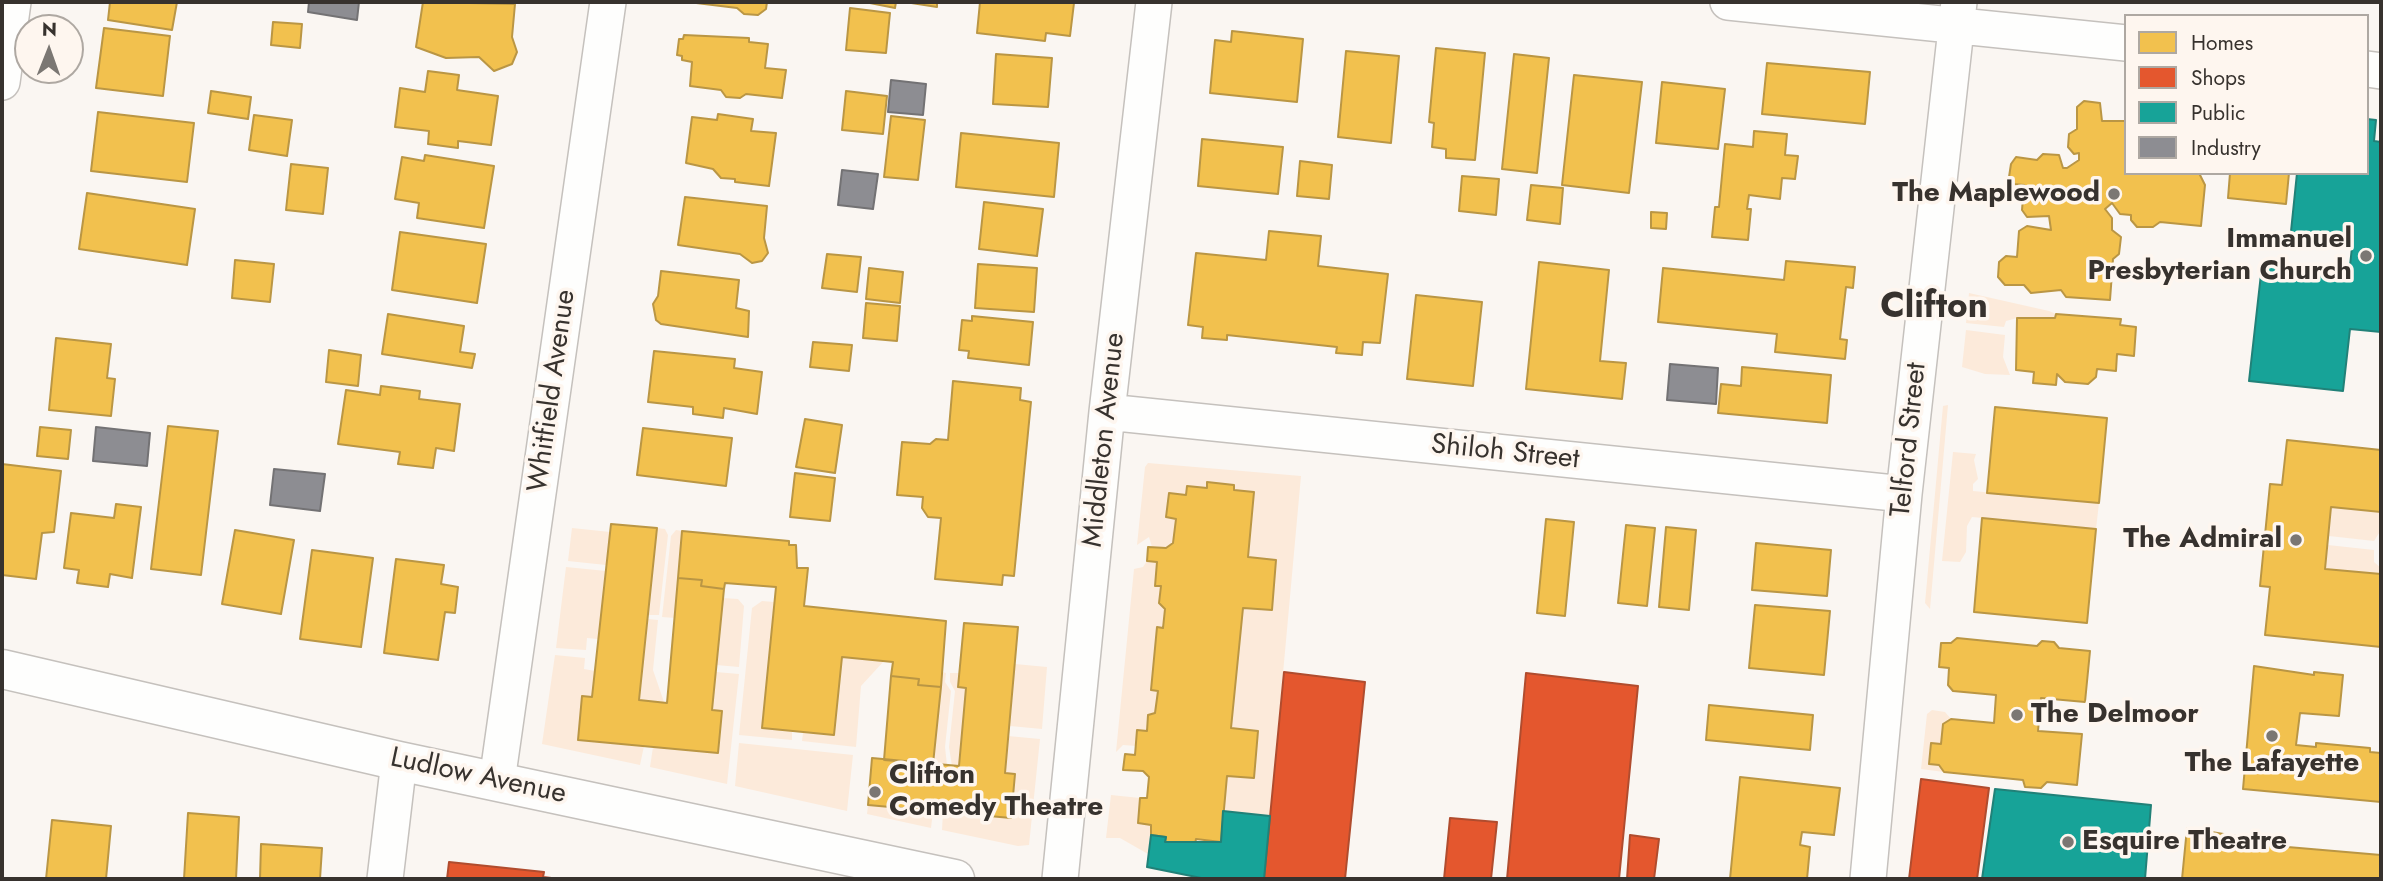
<!DOCTYPE html>
<style>
body{margin:0}
#map{position:relative;width:2383px;height:881px;overflow:hidden;background:#faf6f2;font-family:Jost,sans-serif}
canvas{display:block}
.frame{position:absolute;inset:0;border:4px solid #37322e;pointer-events:none}
.legend{position:absolute;left:2124px;top:14px;width:245px;height:161px;box-sizing:border-box;background:#fef6ef;border:2px solid #aea8a2;margin:0;padding:9px 12px;list-style:none;font-size:21px;color:#37322e}
.legend li{display:flex;align-items:center;gap:14px;height:35px}
.legend b{width:35px;border:2px solid #aea8a2}
.north{position:absolute;left:14px;top:14px;width:70px;height:70px;box-sizing:border-box;background:#fef6ef;border:2px solid #aea8a2;border-radius:50%;rotate:1deg;font-size:19px;font-weight:700;line-height:28px;text-align:center;color:#37322e}
.north::after{content:'';display:block;margin:auto;width:24px;height:32px;background:#7b7773;clip-path:polygon(50% 0,100% 100%,50% 72%,0 100%)}
</style>
<div id="map">
<canvas width="2383" height="881"></canvas>
<div class="frame"></div>
<ul class="legend">
<li><b style="height:19px;background:#f2c14e"></b>Homes</li>
<li><b style="height:19px;background:#e4572e"></b>Shops</li>
<li><b style="height:19px;background:#17a398"></b>Public</li>
<li><b style="height:19px;background:#8d8d92"></b>Industry</li>
</ul>
<div class="north">N</div>
</div>
<script>
const ctx = document.querySelector('canvas').getContext('2d');
ctx.lineJoin = 'round';
function fill(path, color) { ctx.fillStyle = color; ctx.fill(path, 'evenodd'); }
function trace(path, color, width, dash) { ctx.strokeStyle = color; ctx.lineWidth = width; ctx.lineCap = dash ? 'butt' : 'round'; ctx.setLineDash(dash || []); ctx.stroke(path); }
function label(font, color, halo, rows, align = 'center') {
  ctx.font = font + ' Jost,sans-serif'; ctx.lineWidth = 7; ctx.setLineDash([]); ctx.textBaseline = 'middle'; ctx.strokeStyle = halo; ctx.fillStyle = color; for (const [text, x, y, turn = 0] of rows) {
    ctx.save(); ctx.translate(x, y); ctx.rotate((+turn || 0) * Math.PI / 180); ctx.textAlign = isNaN(turn) ? turn : align; if (halo) ctx.strokeText(text, 0, 0); ctx.fillText(text, 0, 0); ctx.restore();
  }
}
fill(new Path2D(`
 M1969,293L2049,311L2056,314L2055,318H2017L2006,321L2004,327L1966,323Z
 M1966,330L2005,335L2003,357L2010,375L1985,374L1962,367Z
 M1948,405L1930,609L1925,603L1943,406Z
 M1953,452L1976,454L1974,460L1978,479L1973,484V491L2099,503L2096,529L1972,517L1967,526L1966,552L1960,562L1942,561Z
 M1148,463L1301,476L1270,816L1223,811L1227,776L1254,778L1258,731L1231,728L1243,608L1272,610L1276,560L1248,557L1254,492L1234,490V485L1208,482L1207,488L1187,486L1186,495L1166,517L1176,519L1173,543L1166,548L1152,547L1149,537L1137,545L1145,467Z
 M2331,507L2381,512V530L2374,541L2329,536Z
 M572,528L610,532L606,565L568,561Z
 M657,528L665,529L668,535L659,615H648Z
 M676,530L682,531L675,618L662,617L671,536Z
 M2328,545L2374,550V562L2381,568V574L2325,569Z
 M1147,561L1157,562L1155,585L1161,586L1159,603L1165,609L1163,628H1157L1151,690L1158,691L1155,713L1148,715L1147,731H1137L1136,746L1123,745L1116,752L1134,569L1143,567Z
 M566,567L606,571L598,639L587,638L586,650L556,648Z
 M723,598L738,599L744,606L739,667L716,665Z
 M762,601L774,602L762,728L792,731V740L739,735L752,608Z
 M648,619L658,620L653,670L664,702L639,700Z
 M555,655L585,658L584,669L595,671L592,697L582,696L578,740L644,746L640,765L542,744Z
 M842,657L884,661L861,686L856,747L802,741L803,733L834,735Z
 M1015,664L1047,667L1042,729L1010,726Z
 M716,672L739,674L727,784L650,767L653,747L718,753L722,712L712,710Z
 M942,672L946,673L945,682L951,691L945,747L947,765L933,764Z
 M950,673H959L958,687L966,688L959,766H952L949,747L955,691L950,682Z
 M1932,710L1945,712L1951,719L1943,724L1941,744L1931,743L1944,772L1921,769L1927,714Z
 M1008,736L1040,739L1029,845L1018,846L942,830L943,812L1011,817L1015,774L1005,773Z
 M739,743L853,755L847,811L735,786Z
 M1111,795L1140,798L1138,823L1151,825L1148,854L1120,838H1106Z
 M868,805L933,811L931,828L867,814Z`), '#fceada');
const homes = new Path2D(`
 M110,2H177L172,30L108,20Z
 M423,2L515,4L512,37L517,52L512,64L494,71L479,57L446,58L416,47Z
 M688,2H767L766,9L758,15L744,14L737,8Z
 M865,2H896L895,8Z
 M905,2H937V7Z
 M980,2L1074,3L1070,36L1046,33L1045,41L977,33Z
 M850,8L890,13L886,53L846,50Z
 M273,22L302,24L300,48L271,45Z
 M104,28L170,36L163,96L96,88Z
 M1232,31L1303,39L1297,102L1210,93L1215,40L1231,42Z
 M684,35L749,38V42L768,44L765,68L786,70L782,98L746,94L740,98L726,97L721,90L690,86L692,62L682,60V56L677,55L679,39H683Z
 M1436,48L1485,53L1475,160L1446,158V149L1432,147L1434,123L1429,122Z
 M1346,51L1399,56L1391,143L1338,137Z
 M996,54L1052,58L1048,107L993,104Z
 M1514,54L1549,58L1537,173L1502,169Z
 M1767,63L1870,72L1865,124L1762,114Z
 M428,71L459,75L457,90L498,96L491,145L458,141V148L428,144L429,131L395,127L400,88L425,92Z
 M1574,75L1642,82L1629,193L1562,185Z
 M1662,82L1725,89L1718,149L1656,143Z
 M211,91L251,97L248,119L208,113Z
 M846,91L887,96L883,134L842,130Z
 M2084,101L2100,103L2102,121H2126V173H2199L2205,185L2201,226L2160,222L2153,227H2137L2131,220V215L2120,214L2112,203L2105,209L2112,218V230L2121,237L2119,254L2113,259L2110,300L2066,297L2061,290L2031,293L2024,285H2005L1998,277L1999,262L2006,256L2017,257L2019,231L2027,226L2051,230L2049,216L2027,217L2022,210L2024,185L2013,184L2009,177L2011,164L2016,157L2037,160L2043,154L2059,155L2063,168H2067L2079,160V153L2074,154L2068,147L2069,134L2077,129V107Z
 M98,112L194,123L187,182L91,171Z
 M718,114L753,119L751,131L776,133L769,186L735,182V179L721,178L713,169L686,163L692,117L717,120Z
 M254,115L292,120L287,156L249,150Z
 M891,116L925,120L918,180L884,177Z
 M1754,131L1787,134L1785,155L1798,156L1795,179L1782,178L1780,199L1749,195L1747,209H1751L1748,240L1712,237L1715,207H1719L1725,144L1753,147Z
 M961,133L1059,143L1054,197L956,187Z
 M1202,139L1283,147L1278,194L1198,186Z
 M425,155L494,166L484,228L417,218L419,203L395,199L402,157L424,161Z
 M1300,161L1332,165L1329,199L1297,196Z
 M291,164L328,168L323,214L286,210Z
 M2230,173H2289L2286,204L2228,198Z
 M1462,176L1499,179L1496,215L1459,211Z
 M1531,185L1563,188L1560,224L1527,220Z
 M87,193L195,209L187,265L79,249Z
 M685,197L767,206L764,238L768,253L762,261L752,263L740,254L678,245Z
 M984,202L1043,209L1037,256L979,249Z
 M1651,212L1667,213L1666,229L1651,228Z
 M1269,231L1321,236L1318,266L1388,274L1380,343L1363,342L1362,355L1336,353L1337,347L1227,335V340L1202,338L1203,327L1188,325L1196,253L1266,260Z
 M400,232L486,244L477,303L392,290Z
 M827,254L861,257L857,292L822,288Z
 M235,260L274,264L270,302L232,298Z
 M1786,261L1855,267L1853,288L1846,287L1840,339L1847,340L1845,359L1775,352L1777,334L1658,322L1663,268L1784,280Z
 M1539,262L1609,270L1600,361L1626,363L1622,399L1526,389Z
 M978,264L1037,268L1034,312L975,308Z
 M869,268L903,272L900,303L866,299Z
 M661,271L739,280L736,308L749,311L748,337L661,324L656,320L653,304L658,296Z
 M1416,295L1482,302L1473,386L1407,379Z
 M866,303L900,306L897,341L863,338Z
 M388,314L464,326L460,352L475,354L472,368L382,354Z
 M2056,314L2121,319L2120,325L2136,327L2134,356L2117,354L2116,371L2097,369L2096,377L2088,384L2065,382L2057,374L2056,385L2033,383L2034,372L2016,370L2017,318H2055Z
 M972,316L1033,322L1029,365L968,358L969,351L959,350L962,320L972,321Z
 M56,338L111,344L107,378L115,379L111,416L49,410Z
 M813,342L852,345L849,371L810,367Z
 M329,350L361,355L358,386L326,382Z
 M654,351L735,359L734,368L762,372L757,414L724,408L723,418L693,414V407L648,402Z
 M1742,367L1831,375L1827,423L1718,413L1721,384L1741,386Z
 M953,381L1021,388L1020,400L1031,402L1014,576L1003,575L1002,585L935,579L941,518L928,517L922,508L923,497L897,495L902,442L930,444L936,439L948,440Z
 M381,386L420,391L419,399L460,404L454,451L436,448L433,468L398,464L400,452L338,444L346,390L380,395Z
 M1995,407L2107,418L2099,503L1987,493Z
 M805,419L842,425L835,473L796,467Z
 M168,426L218,431L201,575L151,569Z
 M40,427L71,430L68,459L37,456Z
 M643,428L732,438L726,486L637,475Z
 M2287,440L2381,450V512L2331,507L2325,569L2381,574V647L2265,635L2270,587L2260,586L2270,484L2282,485Z
 M2,464L61,471L54,532L42,533L36,579L2,575Z
 M795,473L835,478L830,521L790,517Z
 M1207,482L1234,485V490L1254,492L1248,557L1276,560L1272,610L1243,608L1231,728L1258,731L1254,778L1227,776L1221,842L1196,839L1195,844L1165,842L1166,837L1151,835V825L1138,823L1140,798H1147L1149,777L1143,771L1123,770L1125,754L1135,755L1137,730L1147,731L1148,715L1155,713L1158,691L1151,690L1157,627L1163,628L1165,609L1159,603L1161,586H1155L1157,562L1147,561L1148,547L1166,548L1173,543L1176,519L1166,517L1169,493L1186,495L1187,486L1207,488Z
 M116,504L141,507L132,578L110,574L108,587L77,583L79,570L64,568L71,513L114,518Z
 M1982,518L2096,529L2087,623L1974,612Z
 M1546,519L1574,522L1565,616L1537,613Z
 M611,524L657,528L639,700L667,703L678,578L702,580L701,586L724,589L712,710L722,711L718,753L578,740L582,696L592,697Z
 M1626,525L1655,528L1647,606L1618,603Z
 M1666,527L1696,530L1689,610L1659,607Z
 M235,530L294,540L281,614L222,604Z
 M682,531L789,541V545H796L797,568H808L804,606L946,621L941,687L918,685L919,679L891,676L893,662L842,657L834,735L762,728L776,587L725,583L724,589L701,586L702,580L678,578Z
 M1756,543L1831,550L1827,596L1752,590Z
 M312,550L373,558L361,647L300,639Z
 M396,559L444,565L441,584L458,587L455,613L445,612L438,660L384,653Z
 M1755,605L1830,611L1824,675L1749,668Z
 M964,623L1018,627L1005,773L1015,774L1011,818L868,805L872,758L959,766L966,688L958,687Z
 M1957,638L2037,646L2042,641L2054,642L2059,648L2090,651L2085,702L2041,698L2038,731L2082,734L2077,785L2047,782L2041,788L2025,787L2023,780L1944,772L1939,765L1929,764L1931,743L1941,744L1943,724L1951,719L1994,723L1996,695L1953,691L1948,685L1949,668L1939,667L1941,643H1951Z
 M2254,666L2314,675V672L2343,675L2339,716L2300,713L2296,745L2316,747V743L2370,748V752L2381,753V802L2243,789Z
 M891,676L919,679L918,685L941,687L933,764L884,760Z
 M1709,705L1813,715L1810,750L1706,740Z
 M1740,777L1840,788L1834,835L1802,832L1800,845L1810,847L1807,879H1730Z
 M188,813L239,817L236,879H184Z
 M52,820L111,826L106,879H46Z
 M2187,828L2242,837L2241,843L2381,855V879H2182Z
 M261,844L322,848L320,879H260Z`);
fill(homes, '#f2c14e');
trace(homes, '#ba9644', 2);
const shops = new Path2D(`
 M1284,672L1365,682L1345,879H1264Z
 M1526,673L1638,686L1619,879H1507Z
 M1921,779L1989,788L1977,879H1909Z
 M1450,818L1497,822L1491,879H1444Z
 M1630,835L1659,839L1654,879H1619H1627Z
 M449,862L544,872L543,877L560,879H447Z`);
fill(shops, '#e4572e');
trace(shops, '#b04c2e', 2);
const public = new Path2D(`
 M2367,119L2376,120L2374,141L2381,142V332L2350,329L2343,391L2249,381L2262,265L2349,275L2352,247L2290,241L2297,173H2367Z
 M1995,789L2151,805L2145,879H1982Z
 M1223,811L1270,816L1264,879H1206L1147,867L1151,835L1166,837L1165,842H1221Z`);
fill(public, '#17a398');
trace(public, '#218178', 2);
const industry = new Path2D(`
 M309,2H359L357,20L308,12Z
 M891,80L926,84L923,115L888,112Z
 M842,170L878,174L873,209L838,205Z
 M1670,364L1718,368L1716,404L1667,400Z
 M96,427L150,433L147,466L93,461Z
 M274,469L325,474L320,511L270,505Z`);
fill(industry, '#8d8d92');
trace(industry, '#737274', 2);
const minor = new Path2D(`
 M1728,2L2126,43
 M2367,69L2381,71
 M2,82L13,2
 M1107,412L1904,494
 M497,781L608,2
 M385,879L399,761
 M1060,879L1107,412L1154,2
 M1868,879L1904,494L1959,2`);
const secondary = new Path2D(`
 M2,669L399,761L955,879`);
trace(minor, '#c5c1bd', 38);
trace(secondary, '#c5c1bd', 41);
trace(minor, '#fefefd', 35);
trace(secondary, '#fefefd', 38);
for (const [x, y, r, color] of [
 [2114,194,7,"#7b7773"],
 [2366,256,7,"#7b7773"],
 [2296,540,7,"#7b7773"],
 [2017,715,7,"#7b7773"],
 [2272,736,7,"#7b7773"],
 [875,792,7,"#7b7773"],
 [2068,842,7,"#7b7773"]
]) { const dot = new Path2D(); dot.arc(x, y, r, 0, 2 * Math.PI); ctx.fillStyle = color; ctx.fill(dot); trace(dot, '#fef6ef', 2.5); }
label('bold 28px', '#37322e', '#fef6ef', [
 ["The Maplewood",2100,194],
 ["Immanuel",2352,240],
 ["Presbyterian Church",2352,272],
 ["The Admiral",2282,540],
 ["The Delmoor",2031,715,"left"],
 ["The Lafayette",2272,764,"center"],
 ["Clifton",889,776,"left"],
 ["Comedy Theatre",889,808,"left"],
 ["Esquire Theatre",2082,842,"left"]
], 'right');
label('28px', '#37322e', '#fef6ef', [
 ["Whitfield Avenue",553,391,-82],
 ["Middleton Avenue",1105,440,-84],
 ["Telford Street",1910,440,-84],
 ["Shiloh Street",1505,453,6],
 ["Ludlow Avenue",478,777,12]
]);
label('bold 35px', '#37322e', '#fef6ef', [
 ["Clifton",1934,309]
]);
</script>
